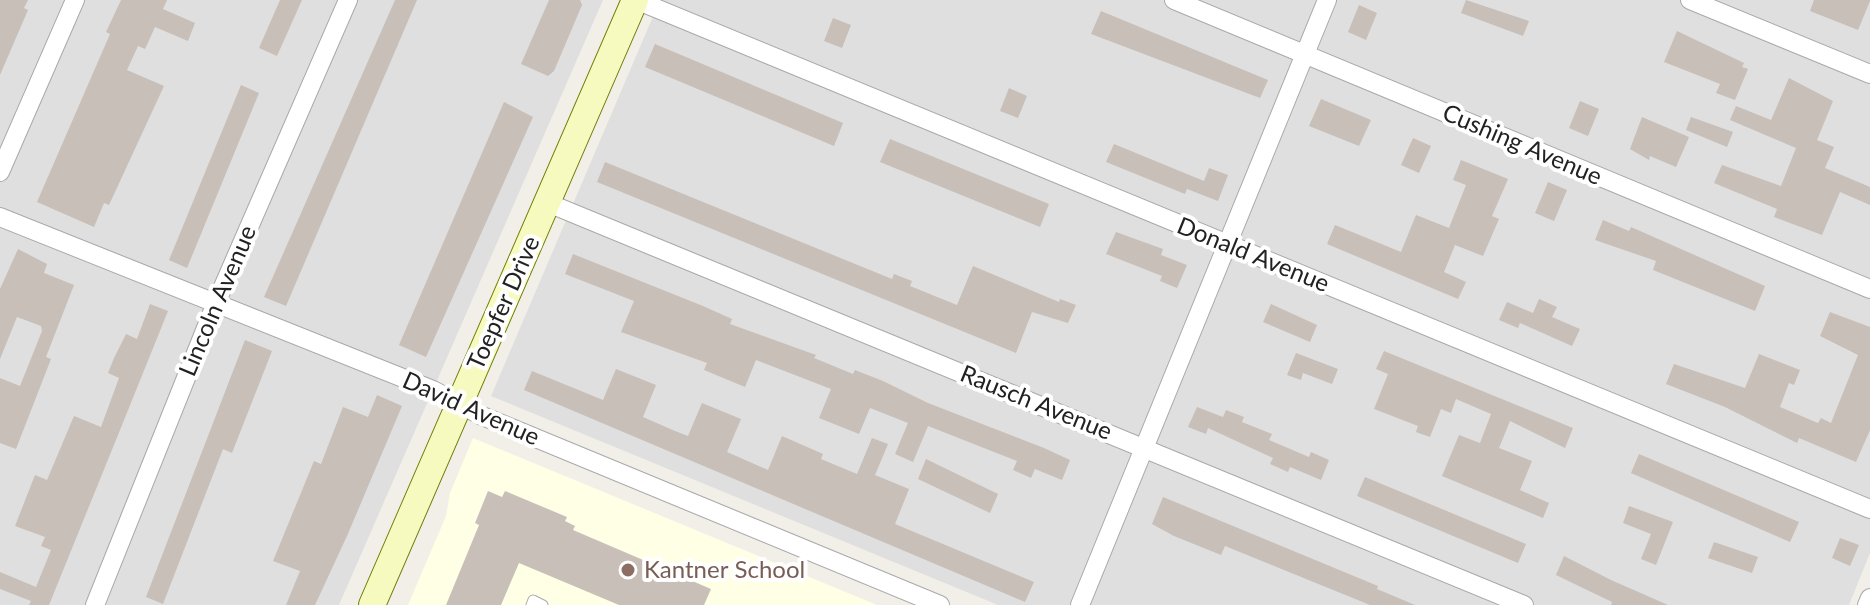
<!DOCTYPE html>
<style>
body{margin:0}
canvas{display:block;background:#f2efe9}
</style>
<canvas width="1870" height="605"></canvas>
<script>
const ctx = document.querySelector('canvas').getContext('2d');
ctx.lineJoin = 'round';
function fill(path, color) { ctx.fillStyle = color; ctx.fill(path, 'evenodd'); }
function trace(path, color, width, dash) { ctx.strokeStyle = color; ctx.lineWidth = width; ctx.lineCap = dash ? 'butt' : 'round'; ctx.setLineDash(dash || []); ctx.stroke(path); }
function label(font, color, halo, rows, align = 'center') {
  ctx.font = font + ' Lato,sans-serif'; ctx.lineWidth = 8; ctx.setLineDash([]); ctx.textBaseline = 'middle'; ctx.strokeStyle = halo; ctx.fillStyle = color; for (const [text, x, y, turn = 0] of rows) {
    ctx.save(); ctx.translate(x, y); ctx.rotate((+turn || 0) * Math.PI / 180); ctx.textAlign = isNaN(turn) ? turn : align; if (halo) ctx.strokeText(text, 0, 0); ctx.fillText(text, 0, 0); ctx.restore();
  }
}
fill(new Path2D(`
 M0,0H603L339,605H0Z
 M660,0H1870V553L1849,605H998L491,396Z`), '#e0dfdf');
fill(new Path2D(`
 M473,438L877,605H408L446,516L450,493Z`), '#ffffe5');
fill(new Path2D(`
 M0,0H28L24,8L28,10L0,75Z
 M121,0H167L163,9L195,23L188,41L155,27L145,49L138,46L127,70L164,86L109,205L104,203L94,227L37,202L110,34L106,32Z
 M280,0H302L277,56L259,48Z
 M395,0H417L286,306L264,297Z
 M549,0H580L582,5L554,71L548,76L521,64Z
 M1466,0L1529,21L1523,36L1461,13Z
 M1814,0H1870V1L1858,30L1810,11Z
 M1359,5L1377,13L1366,40L1348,32Z
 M1101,11L1268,80L1260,98L1091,34Z
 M833,18L851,25L842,48L824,41Z
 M1677,31L1744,63L1742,67L1748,69L1735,100L1716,93L1720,84L1664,62Z
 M655,44L843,123L834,146L645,67Z
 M1789,78L1833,101L1817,140L1834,147L1825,168L1870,187V205L1840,192L1822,235L1774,217L1777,209L1714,183L1722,165L1781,186L1796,148L1730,120L1736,106L1771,120Z
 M241,85L259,93L187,268L169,260Z
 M1009,88L1027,96L1018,118L1000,111Z
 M1321,99L1371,120L1359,146L1309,126Z
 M1580,101L1599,109L1588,136L1569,128Z
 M504,102L533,117L426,357L399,345Z
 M1642,117L1689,137L1676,167L1650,156L1649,160L1630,149Z
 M1691,117L1733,132L1727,147L1686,130Z
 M1413,138L1431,146L1419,173L1401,165Z
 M890,139L1049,204L1040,227L880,162Z
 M1114,144L1204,181L1209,168L1228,175L1218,201L1187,189L1185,194L1106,162Z
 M1461,160L1508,179L1492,216L1499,219L1483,256L1455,245L1444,272L1466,282L1458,299L1327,244L1335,225L1401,252L1416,215L1449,228L1466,185L1453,180Z
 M605,162L892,279L894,274L912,281L910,286L957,305L973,266L1059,302L1060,299L1076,305L1068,323L1032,312L1016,353L597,182Z
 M1548,182L1567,190L1554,221L1535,213Z
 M1603,220L1629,231L1631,227L1765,286L1755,311L1653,270L1656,261L1595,240Z
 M1116,232L1163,249L1161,255L1187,265L1177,288L1160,281L1162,276L1106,254Z
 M18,249L47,264L44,273L74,285L46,357L51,359L16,449L0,443V378L20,386L42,331L41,326L17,317L0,359V289Z
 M573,254L703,306L732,319L730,324L816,355L814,358L853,374L855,370L883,381L928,403L1044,448L1070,460L1062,480L1035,469L1031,478L1013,470L1017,461L928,426L913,462L895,454L908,423L870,408L859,434L819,418L831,389L756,360L745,387L704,370L707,363L621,332L634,301L565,274Z
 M1539,299L1557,307L1552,317L1580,329L1572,346L1520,323L1518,328L1499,320L1507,302L1533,313Z
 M150,304L168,311L120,430L49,605H29L31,601L0,589V572L36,587L51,550L41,546L45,537L15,526L35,475L47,480L74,416L101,427L119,378L108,373L114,358L126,334L137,339Z
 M1271,304L1317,325L1310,342L1263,322Z
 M1830,312L1870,327V430L1856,462L1799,438L1797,443L1725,407L1666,384L1674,364L1745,388L1759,354L1800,370L1794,385L1789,383L1780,407L1818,423L1821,418L1831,423L1858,355L1820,336Z
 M245,340L272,351L232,453L223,449L163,604L146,597Z
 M1384,351L1573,428L1565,448L1510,421L1499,448L1532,461L1520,490L1549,503L1543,518L1442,476L1459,435L1480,443L1491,414L1456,399L1451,413L1441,409L1430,437L1416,432L1418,426L1374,409L1388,374L1376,369Z
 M1296,353L1338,369L1332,384L1303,373L1301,380L1287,375Z
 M616,369L656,385L643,417L675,431L688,436L702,403L741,419L727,452L768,470L782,436L823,454L821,459L857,474L872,438L888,444L875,475L909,489L895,524L1034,582L1025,602L524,390L532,371L603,400Z
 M377,395L402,406L347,536L315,605H286L300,571L273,561L314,461L321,464L343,407L368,417Z
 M1197,407L1223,417L1226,410L1244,417L1242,422L1272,434L1269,440L1309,457L1311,452L1329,460L1321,480L1290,467L1288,472L1270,464L1273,458L1208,428L1206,434L1188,427Z
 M1639,454L1799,522L1790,542L1631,473Z
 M926,459L998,494L990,513L918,479Z
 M1365,477L1526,544L1518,563L1357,496Z
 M488,491L502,497L505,491L567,517L565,521L575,526L573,530L711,589L704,605H619L519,563L501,605H446L479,525L475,523Z
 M1163,497L1378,586L1377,589L1415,605H1370L1225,546L1221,555L1174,536L1152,524Z
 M1629,506L1673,522L1656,565L1641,559L1651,534L1623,523Z
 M1840,538L1859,545L1850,566L1832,558Z
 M1714,542L1758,557L1752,573L1708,558Z
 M1564,556L1611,580L1668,605H1611L1612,602L1556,575Z`), '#c7bfb8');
const lane = new Path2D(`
 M531,605L533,600L543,605`);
const street = new Path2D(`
 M636,0L1870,509
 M1174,0L1870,289
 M1690,0L1870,74
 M0,172L75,0
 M548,203L1524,605
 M0,217L433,390L480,415L940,605
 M95,605L216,303L348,0
 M1080,605L1327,0
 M1867,605L1870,598`);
const secondary = new Path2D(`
 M372,605L635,0`);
trace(lane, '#a9a9a9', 11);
trace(street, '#a9a9a9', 20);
trace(secondary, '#707d05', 28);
trace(lane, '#fff', 9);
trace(street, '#fff', 18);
trace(secondary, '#f7fabf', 26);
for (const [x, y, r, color] of [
 [628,570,8,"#8d6e63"]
]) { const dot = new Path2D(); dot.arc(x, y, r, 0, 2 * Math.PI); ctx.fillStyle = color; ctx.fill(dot); trace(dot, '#fff', 3); }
label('24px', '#222', '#fff', [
 ["Cushing Avenue",1522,145,23],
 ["Donald Avenue",1253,255,22],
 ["Lincoln Avenue",218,301,-67],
 ["Toepfer Drive",504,303,-66],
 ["Rausch Avenue",1036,403,22],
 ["David Avenue",471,409,24]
]);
label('24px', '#785e54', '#fff', [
 ["Kantner School",644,570]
], 'left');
</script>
